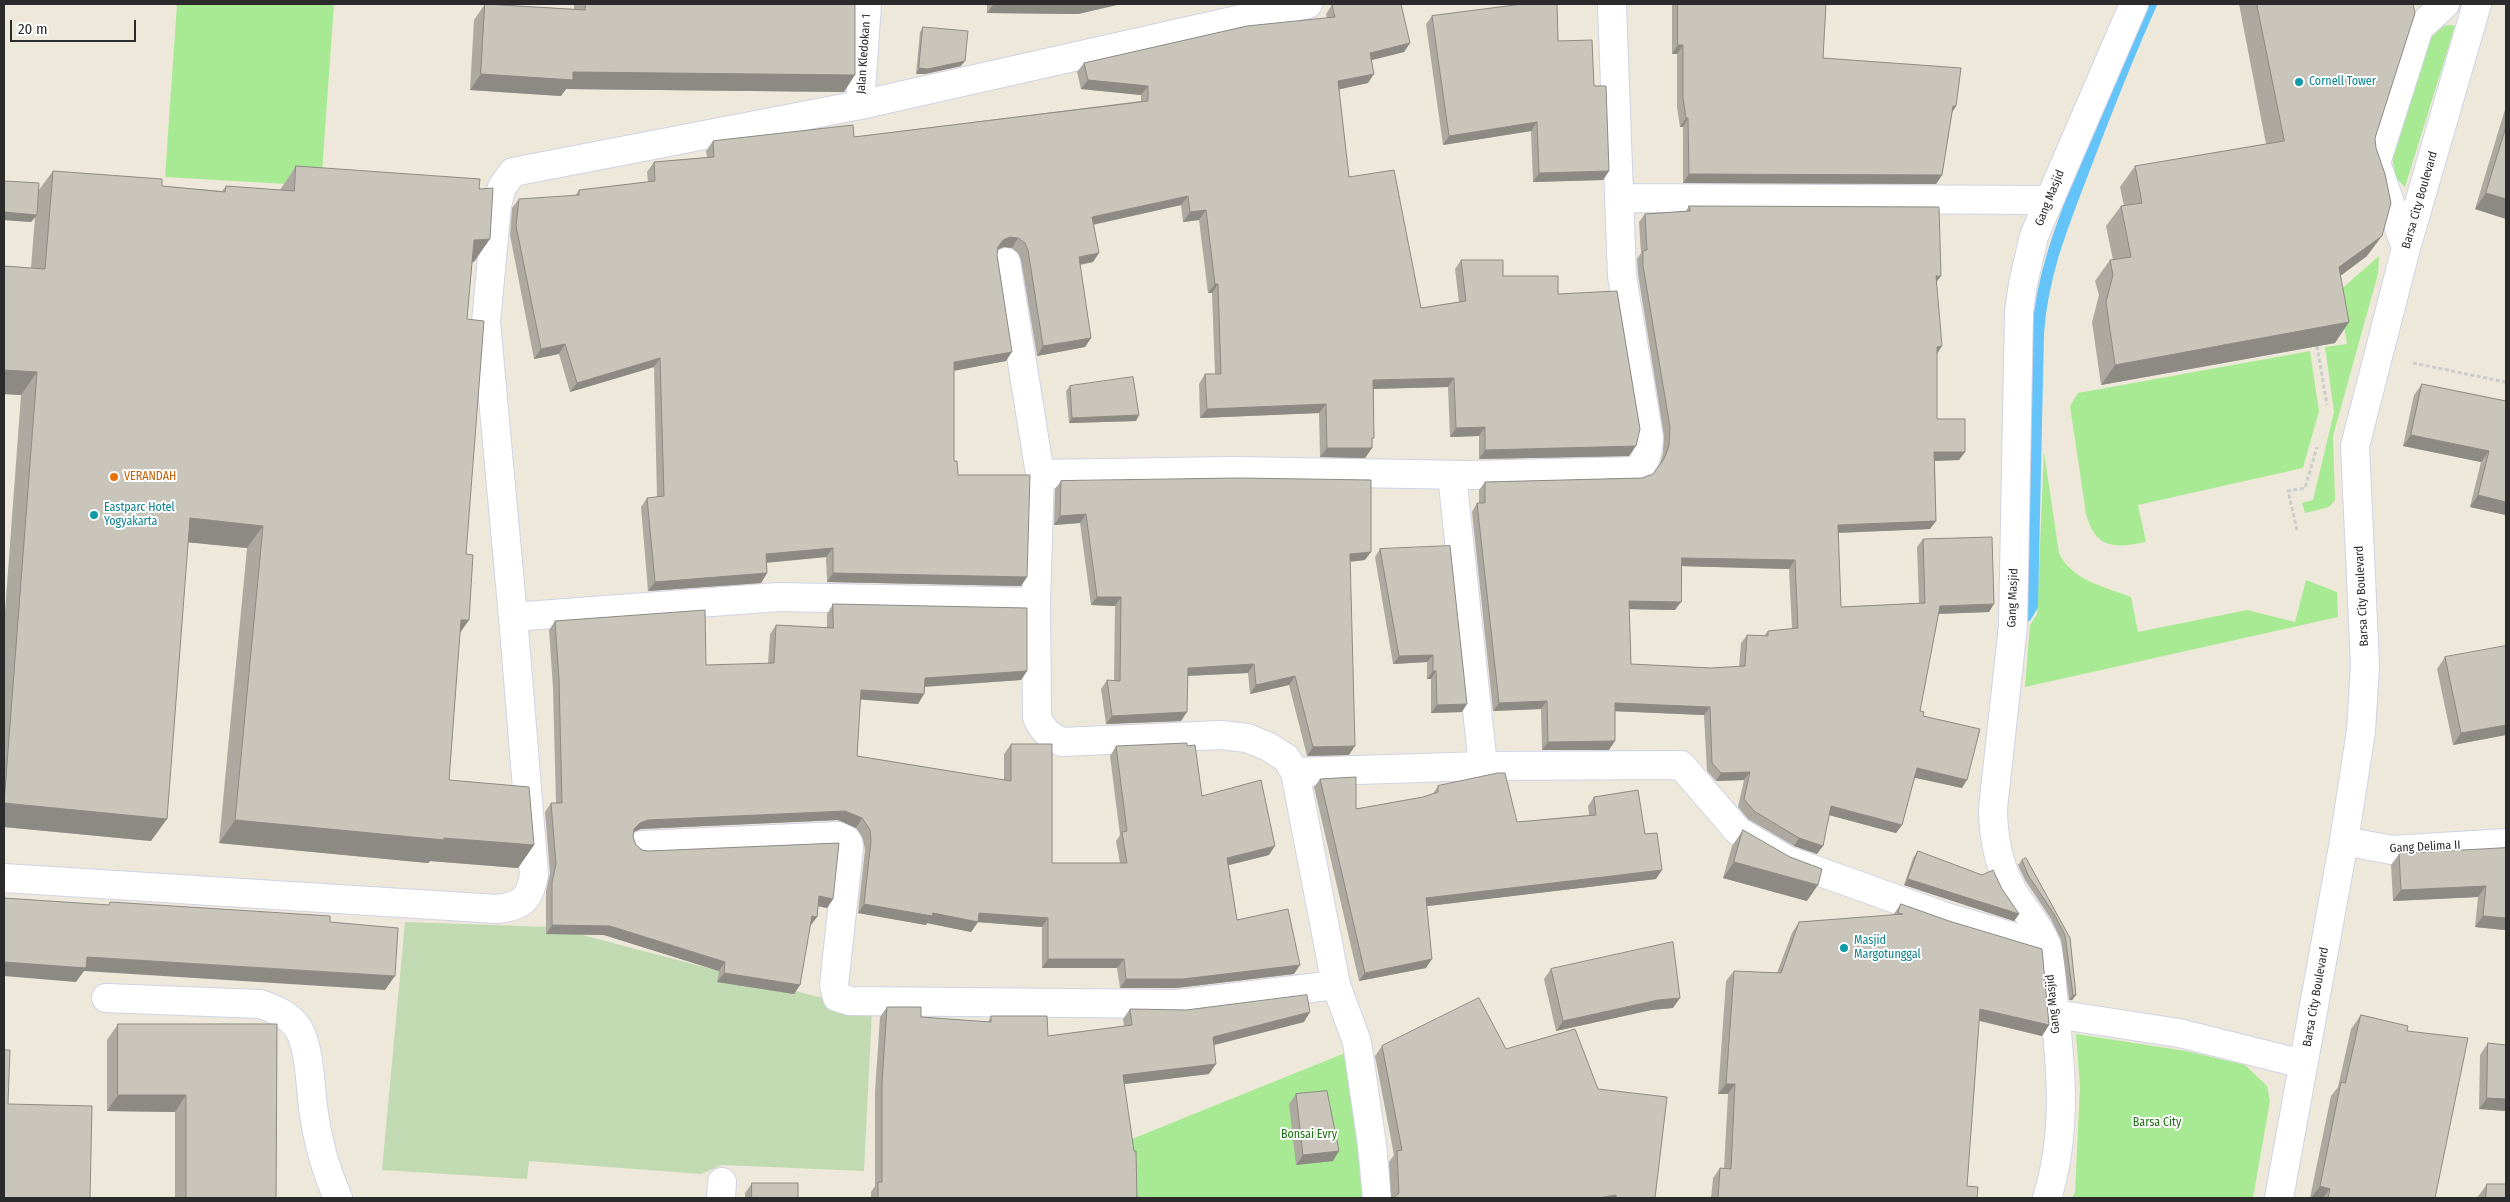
<!DOCTYPE html>
<style>
body{margin:0}
#map{position:relative;width:2510px;height:1202px;overflow:hidden;background:#eee8db;font-family:"Fira Sans Condensed",sans-serif}
canvas{display:block}
.frame{position:absolute;inset:0;border:5px solid #2b2b2b;pointer-events:none}
.scale{position:absolute;left:10px;top:20px;width:126px;height:22px;box-sizing:border-box;border:2px solid #2b2b2b;border-top:0;padding-left:6px;font-size:15px;line-height:18px;white-space:nowrap;color:#2b2b2b;-webkit-text-stroke:4px #fff;paint-order:stroke}
</style>
<div id="map">
<canvas width="2510" height="1202"></canvas>
<div class="frame"></div>
<div class="scale">20 m</div>
</div>
<script>
const ctx = document.querySelector('canvas').getContext('2d');
ctx.lineJoin = 'round';
function fill(path, color) { ctx.fillStyle = color; ctx.fill(path, 'evenodd'); }
function trace(path, color, width, dash) { ctx.strokeStyle = color; ctx.lineWidth = width; ctx.lineCap = dash ? 'butt' : 'round'; ctx.setLineDash(dash || []); ctx.stroke(path); }
function label(font, color, halo, rows, align = 'center') {
  ctx.font = font + ' "Fira Sans Condensed",sans-serif'; ctx.lineWidth = 4; ctx.setLineDash([]); ctx.textBaseline = 'middle'; ctx.strokeStyle = halo; ctx.fillStyle = color; for (const [text, x, y, turn = 0] of rows) {
    ctx.save(); ctx.translate(x, y); ctx.rotate((+turn || 0) * Math.PI / 180); ctx.textAlign = isNaN(turn) ? turn : align; if (halo) ctx.strokeText(text, 0, 0); ctx.fillText(text, 0, 0); ctx.restore();
  }
}
fill(new Path2D(`
 M177,4H334L321,186L165,177Z
 M2450,25L2455,26L2405,187L2396,178L2392,156L2429,39L2444,26Z
 M2379,256L2378,274L2333,436L2335,500L2329,507L2305,513L2302,503L2313,500L2334,412L2325,347L2347,344L2338,292Z
 M2310,351L2319,411L2303,468L2138,505L2146,542C2115,548 2096,550 2086,514L2070,406L2078,393Z
 M2044,452L2059,553C2071,580 2105,587 2131,597L2138,632L2247,610L2295,622L2306,580L2337,592L2338,617L2025,687L2030,625L2037,614Z
 M2076,1034L2186,1051L2245,1065L2267,1086L2270,1101L2253,1198H2072L2075,1192L2080,1087Z
 M1360,1047L1379,1198H1103L1102,1151Z`), '#a8ea93');
fill(new Path2D(`
 M405,922L552,927L872,1011L864,1171L722,1165L701,1174L529,1161L527,1179L382,1170Z`), '#c1dab1');
trace(new Path2D(`
 M2020,619L2026,616L2032,606L2038,333C2042,273 2064,221 2085,166C2106,111 2127,57 2151,4`), '#64c4fa', 12);
const minor = new Path2D(`
 M860,105L867,4
 M1620,198L2048,200
 M2406,248L2376,163L2419,28L2445,4
 M1006,262L1040,474L1036,602
 M1040,474L1233,471L1470,475L1636,471C1647,462 1648,451 1649,438L1622,276L1612,4
 M513,617L778,597L1036,602L1037,717C1042,730 1050,737 1062,742L1221,735L1247,738L1269,747L1286,758L1295,772L1336,985L1357,1042L1372,1145L1377,1198
 M1483,766L1681,765L1738,831L1787,860L1946,917L2047,947
 M1295,772L1483,766L1452,475
 M2344,841L2392,850L2506,843
 M642,845L839,836L848,841L849,848L834,985L837,997L850,1001L1177,1004L1336,985
 M4,878L497,909C523,906 530,899 534,874L513,617L486,322L497,205L502,187L513,172L860,105L1308,4
 M106,998L260,1004C275,1009 289,1015 298,1028C310,1048 310,1084 313,1107C317,1139 325,1169 338,1198
 M2055,1014L2179,1033L2303,1064
 M721,1198L722,1182
 M2047,1198C2068,1132 2061,1064 2053,995C2051,980 2052,961 2047,946C2041,929 2027,913 2017,898C1999,870 1993,841 1993,808L2013,626L2019,311L2023,284L2034,236L2134,4
 M2279,1198L2344,841L2361,731L2365,665L2355,446L2406,248L2477,4`);
trace(minor, '#d1d2e5', 30);
trace(new Path2D(`
 M2317,346L2327,405
 M2413,363L2506,382
 M2297,530L2288,491L2305,488L2317,447`), '#ccc', 3, [4, 2.5]);
trace(minor, '#fff', 28);
fill(new Path2D(`
 M485,4L574,9V4H855L844,92L566,89L561,96L470,90L474,20Z
 M987,4H1121L1078,14L987,13Z
 M1517,4H1557L1558,41L1594,86L1609,171L1603,180L1533,182L1531,131L1443,145L1426,24L1432,16L1517,5Z
 M1672,4H1826L1823,58L1956,106L1952,113L1942,175L1936,184L1683,183V127H1680L1677,107V54H1672Z
 M2239,4H2413L2375,138L2367,256L2340,276L2335,343L2101,385L2092,322L2099,295L2095,281L2110,260H2113L2106,226L2121,206H2124L2120,187L2135,166L2266,144Z
 M1332,5L1410,43L1404,52L1371,60L1368,83L1339,89L1349,177L1421,308L1459,302L1455,269L1461,260L1503,276L1558,294L1629,456L1479,459V436L1450,437L1448,387L1374,389L1372,448L1365,458L1320,457L1319,413L1200,418L1199,384L1205,374H1215L1212,293H1208L1199,220L1183,222L1181,205L1093,225V262L1080,265L1091,338L1085,347L1037,356L1021,260L1018,253L1012,248L1004,247L998,249L997,255L1006,361L954,370V461L958,475L1027,577L1021,586L827,582L826,557L767,563V573L761,583L648,591L641,507L647,498L657,497L654,367L570,392L559,354L534,359L510,235L512,208L519,199L575,196L579,190L648,182L647,172L654,162L707,157L706,151L713,141L854,137L1141,101V95L1081,89L1077,72L1084,63L1327,18L1326,14Z
 M923,27L961,66L925,74H916L920,32Z
 M2506,106V219L2475,209Z
 M296,166L474,262H472L467,319L460,633L449,780L534,845L518,868L430,861L428,863L219,843L247,548L188,542L151,841L4,827V625L21,395L4,394V266L31,268L35,217L31,222L4,220V181L38,191L53,171L162,186L222,191L226,186L280,190Z
 M1689,206L1937,282V419L1965,452L1959,460L1935,461L1936,521L1930,529L1838,533L1841,607L1919,603L1917,547L1923,539L1989,612L1938,614L1920,711L1962,788L1915,777L1902,825L1896,833L1829,815L1817,854L1794,846L1748,819L1738,807L1744,780L1716,781L1707,771L1704,715L1615,711L1609,750H1542L1541,709L1493,711L1472,512L1477,503H1479V490L1485,482L1642,478L1653,474L1659,466L1663,454L1664,436L1638,274L1637,259L1641,253L1639,222L1645,214L1686,211ZM1682,566L1789,569L1792,629L1768,631L1764,636L1747,635L1741,643L1739,667L1711,668L1631,664L1629,609L1675,610Z
 M2422,384L2506,401V515L2470,507L2481,462L2403,446L2414,395Z
 M1070,386L1136,421L1069,423L1066,391Z
 M1061,481L1365,560L1350,562L1349,755L1307,756L1289,685L1250,694L1248,673L1188,676L1181,721L1106,724L1101,689L1107,680L1114,681L1115,606L1091,605L1080,523L1054,525L1055,489Z
 M1380,549L1462,712L1431,713V679H1427V662L1393,664L1375,557Z
 M833,604L1027,671L1021,680L925,687L924,694L918,704L860,699L857,756L1004,780V754L1011,744L1052,863H1120L1116,841L1120,835L1110,756L1116,746H1187L1202,796L1269,855L1229,865L1237,920L1294,974L1176,988H1120L1117,968H1042V927L978,922L971,932L927,923L926,925L858,913L865,850L863,839L856,828L838,820L641,829L634,832L633,837L636,845L642,850L833,899L827,908L818,906L817,917L810,926L800,985L794,994L717,982L719,971L604,935L546,934V891L550,873L545,812L551,803H556L553,688L549,630L555,621L706,665L768,664L770,634L776,625L827,628V614Z
 M2445,657L2506,735L2453,745L2437,669Z
 M1320,779L1356,809L1423,797L1433,794L1438,786L1517,822L1589,815L1588,806L1594,797L1645,834L1656,879L1427,906L1426,968L1359,981L1314,787Z
 M1743,830L1807,901L1723,878L1732,846Z
 M2506,848V1111L2479,1109L2480,1055L2488,1043L2505,1045V930L2475,927L2478,897L2393,901L2391,865L2399,854Z
 M1918,851L2002,889L2019,914L2014,921L1904,885L1913,858Z
 M2022,860L2070,938L2076,995L2072,1000H2069L2061,940L2051,919L2025,880L2018,865Z
 M1901,904L2049,1025L2042,1036L1979,1021L1967,1186L1977,1198H1711L1713,1178L1720,1168H1724L1728,1094H1718L1726,981L1734,971L1777,973L1792,933L1799,922L1893,915Z
 M1551,969L1673,1008L1651,1010L1556,1031L1544,979Z
 M887,1007L921,1017L988,1022L991,1016L1048,1036L1124,1026L1123,1019L1130,1009L1304,1022L1214,1045L1209,1074L1124,1084L1137,1198H871V1192L875,1186V1092L880,1017Z
 M2361,1015L2407,1031L2435,1198H2310L2331,1096L2338,1087L2351,1029Z
 M118,1024H277L276,1198H175V1112L107,1111V1040Z
 M1382,1046L1506,1049L1598,1089L1655,1198H1391L1389,1162L1394,1155L1375,1056Z
 M1296,1094L1333,1161L1296,1165L1289,1104Z
 M752,1183L798,1198H745V1193Z
 M2487,1184L2506,1198H2477Z`), '#ada9a1');
fill(new Path2D(`
 M994,4H1121L1078,14L987,13Z
 M1410,43L1404,52L1364,62L1370,53Z
 M1678,45H1683L1677,54H1672Z
 M965,61L961,66L925,74H916L919,68Z
 M573,72L855,75L844,92L566,89L561,96L470,90L481,74Z
 M1374,74L1368,83L1332,91L1338,81Z
 M1088,80L1148,86L1141,95L1081,89Z
 M1953,106H1956L1950,115Z
 M1686,118H1688L1683,127H1680Z
 M1537,122L1531,131L1443,145L1449,136Z
 M1609,171L1603,180L1533,182L1539,173Z
 M1689,174L1942,175L1936,184L1683,183Z
 M2486,193L2506,199V219L2475,209Z
 M1188,196L1181,205L1086,226L1092,217Z
 M1206,210L1199,220L1183,222L1190,212Z
 M4,212L37,215L31,222L4,220Z
 M2382,236L2367,256L2324,288L2339,267Z
 M1010,237L1018,238L1012,248L1004,247L997,250L1003,240Z
 M490,239L474,262L458,263L474,240Z
 M1099,253L1093,262L1072,266L1079,257Z
 M1936,276H1941L1935,284Z
 M1215,284H1218L1212,293H1208Z
 M2349,322L2335,343L2101,385L2115,365Z
 M1091,338L1085,347L1037,356L1043,346Z
 M565,344L559,354L534,359L541,349Z
 M1942,346L1937,354V347Z
 M1012,352L1006,361L948,372L954,362Z
 M660,358L654,367L570,392L577,383Z
 M4,370L37,372L21,395L4,394Z
 M1454,378L1448,387L1367,389L1373,380Z
 M1326,404L1319,413L1200,418L1207,409Z
 M1139,415L1136,421L1069,423L1072,418Z
 M1485,427L1479,436L1450,437L1456,428Z
 M2411,435L2489,451L2481,462L2403,446Z
 M1636,446L1629,456L1479,459L1485,450Z
 M1327,448H1372L1365,458L1320,457Z
 M1934,452H1965L1959,460L1929,461Z
 M2478,495L2506,502V515L2470,507Z
 M1086,514L1080,523L1054,525L1060,516Z
 M190,518L263,526L247,548L174,541Z
 M1936,521L1930,529L1832,533L1838,525Z
 M833,548L826,557L760,563L766,554Z
 M1371,552L1365,560L1344,562L1350,554Z
 M1682,558L1795,560L1789,569L1677,566Z
 M767,573L761,583L648,591L655,582Z
 M833,573L1027,577L1021,586L827,582Z
 M1097,597H1121L1115,606L1091,605Z
 M1629,601L1681,602L1675,610L1623,609Z
 M1994,604L1989,612L1934,614L1940,606Z
 M461,620H469L453,643Z
 M1433,655L1427,662L1393,664L1399,656Z
 M1254,664L1248,673L1182,676L1188,668Z
 M1027,671L1021,680L919,687L925,678Z
 M1433,671H1436L1431,679H1427Z
 M1295,676L1289,685L1250,694L1256,685Z
 M861,690L924,694L918,704L854,699Z
 M1547,701L1541,709L1493,711L1499,703Z
 M1615,703L1710,707L1704,715L1609,711Z
 M1467,704L1462,712L1431,713L1437,705Z
 M1187,712L1181,721L1106,724L1112,716Z
 M2506,725V735L2453,745L2461,733Z
 M1615,741L1609,750H1542L1548,742Z
 M1355,746L1349,755L1307,756L1313,747Z
 M1917,768L1967,780L1962,788L1911,777Z
 M1750,772L1744,780L1716,781L1721,773Z
 M4,803L167,819L151,841L4,827Z
 M1831,806L1902,825L1896,833L1825,814Z
 M845,811L862,818L856,828L838,820L641,829L633,832L634,829L640,823L648,820Z
 M235,820L534,845L518,868L430,861L428,863L219,843Z
 M1799,838L1823,846L1817,854L1794,846Z
 M1275,846L1269,855L1221,867L1227,858Z
 M1734,862L1818,885L1807,901L1723,878Z
 M1662,870L1656,879L1420,907L1426,898Z
 M1908,879L2019,914L2014,921L1904,885Z
 M2486,886L2478,897L2393,901L2401,890Z
 M819,896L833,899L827,908L813,905Z
 M864,904L933,913H979L1048,918L1042,927L976,922H978L971,932L927,923L926,925L858,913Z
 M812,916L817,917L810,926Z
 M2483,916L2506,918V929L2505,930L2475,927Z
 M552,925L610,926L725,962L719,971L604,935L546,934Z
 M87,957L395,976L385,990L84,971L76,982L4,976V962Z
 M1048,959H1124L1117,968H1042Z
 M1432,959L1426,968L1359,981L1365,973Z
 M1300,965L1294,974L1176,988H1120L1126,979Z
 M724,973L800,985L794,994L717,982Z
 M2073,995H2076L2072,1000H2069Z
 M1680,998L1673,1008L1651,1010L1556,1031L1563,1021L1658,1000Z
 M1980,1009L2049,1025L2042,1036L1973,1019Z
 M1310,1012L1304,1022L1206,1047L1213,1037Z
 M1216,1064L1209,1074L1116,1085L1123,1075Z
 M1726,1084H1735L1728,1094H1718Z
 M118,1095H186L175,1112L107,1111Z
 M2487,1098L2506,1099V1111L2479,1109Z
 M1339,1151L1333,1161L1296,1165L1303,1155Z
 M2320,1186L2330,1189L2323,1198H2311Z
 M1616,1195L1614,1198H1599Z`), '#8d8a83');
const building = new Path2D(`
 M485,4L585,10L586,4H855V75L573,72V80L481,74Z
 M1338,4H1401L1410,43L1370,53L1374,74L1338,81L1349,177L1394,170L1421,308L1466,301L1461,260H1503V276H1558V294L1617,291L1640,429L1636,446L1485,450V427L1456,428L1454,378L1373,380L1374,438H1372V448H1327L1326,404L1207,409L1205,374H1221L1218,284H1215L1206,210L1190,212L1188,196L1092,217L1099,253L1079,257L1091,338L1043,346L1028,250L1025,243L1018,238L1010,237L1003,240L998,247L997,255L1012,352L954,362V461H957L958,475H1030L1027,577L833,573V548L766,554L767,573L655,582L647,498L664,496L660,358L577,383L565,344L541,349L516,226L519,199L579,195V190L655,181L654,162L714,157L713,141L720,140L853,125L854,137L1148,101V86L1088,80L1084,63L1247,26L1335,17L1332,5Z
 M1523,4H1557L1558,41L1592,40L1594,86H1606L1609,171L1539,173L1537,122L1449,136L1432,16Z
 M1678,4H1826L1823,58L1961,68L1956,106H1953L1942,175L1689,174L1688,118H1686L1683,98V45H1678Z
 M2257,4H2413L2415,13L2375,138L2376,148L2385,174L2391,203L2382,236L2339,267L2349,322L2115,365L2106,302L2113,275L2110,260L2131,257L2121,206L2142,203L2135,166L2284,141Z
 M923,27L968,31L965,61L928,69L919,68Z
 M2506,127V199L2486,193Z
 M296,166L480,179L479,189L493,188L490,239L474,240L467,319L484,321L466,554L473,555L469,620H461L449,780L529,787L534,845L444,838V840L235,820L263,526L190,518L167,819L4,803L37,372L4,370V266L45,269L53,171L162,179V186L225,192L226,186L294,191Z
 M4,181L39,183L37,215L4,212Z
 M1689,206L1939,207L1941,276H1936L1942,346L1937,347V419H1965V452H1934L1936,521L1838,525L1841,607L1925,603L1923,539L1992,537L1994,604L1940,606L1920,711L1924,712L1923,716L1980,729L1967,780L1917,768L1902,825L1831,806L1823,846L1799,838L1754,811L1744,799L1750,772L1721,773L1712,763L1710,707L1615,703V741L1548,742L1547,701L1499,703L1477,503H1485V482L1642,478L1653,474L1664,459L1669,446L1670,427L1643,266V251L1647,250L1645,214L1690,211ZM1682,558L1795,560L1798,628L1768,631V636L1747,635L1745,666L1711,668L1631,664L1629,601L1681,602Z
 M1133,377L1139,415L1072,418L1070,386Z
 M2422,384L2506,401V502L2478,495L2489,451L2411,435Z
 M1239,478L1371,480V552L1350,554L1355,746L1313,747L1295,676L1256,685L1254,664L1188,668L1187,712L1112,716L1107,680L1120,681L1121,597H1097L1086,514L1060,516L1061,481Z
 M1450,546L1467,704L1437,705L1436,671H1433V655L1399,656L1380,549Z
 M833,604L1027,608V671L925,678L924,694L861,690L857,756L1011,781V744H1052V863H1127L1122,832L1127,831L1116,746L1187,743V746L1195,745L1202,796L1261,780L1275,846L1227,858L1237,920L1288,909L1300,965L1183,979H1126L1124,959H1048V918L979,913L978,922L933,913L932,916L864,904L871,841L870,830L862,818L845,811L648,820L640,823L634,829L633,837L636,845L642,850L649,851L839,843L833,899L819,896L817,917L812,916L800,985L724,973L725,962L610,926L552,925V882L556,864L551,803H562L559,679L555,621L705,610L706,665L774,663L776,625L833,628Z
 M2506,646V725L2461,733L2445,657Z
 M1498,773H1505L1517,822L1596,815L1594,797L1638,790L1645,834L1657,833L1662,870L1426,898L1432,959L1365,973L1320,779L1356,777V809L1423,797L1438,792V786Z
 M1743,830L1790,857L1822,869L1818,885L1734,862Z
 M2506,848V918L2483,916L2486,886L2401,890L2399,854Z
 M1918,851L1982,875L1993,870L2002,889L2019,914L1908,879Z
 M2026,858L2070,938L2076,995H2073L2065,935L2054,914L2028,875L2022,860Z
 M4,898L109,905L110,902L330,916V922L398,928L395,976L87,957L86,968L4,962Z
 M1901,904L1949,921L2042,949L2049,1025L1980,1009L1967,1186L1978,1187L1977,1198H1718L1720,1168L1731,1169L1735,1084H1726L1734,971L1781,973L1799,922L1903,914L1898,913Z
 M1673,942L1680,998L1658,1000L1563,1021L1551,969Z
 M1307,995L1310,1012L1213,1037L1216,1064L1123,1075L1134,1151H1136L1137,1198H878V1182H882V1083L887,1007H921V1017L991,1022V1016H1047L1048,1036L1132,1025L1130,1009L1186,1010Z
 M1479,998L1506,1049L1575,1029L1598,1089L1667,1097L1655,1198H1616V1195L1599,1198H1393L1399,1193L1397,1151L1402,1150L1382,1046Z
 M2361,1015L2408,1026L2407,1031L2468,1038L2435,1198H2328L2330,1189L2320,1186L2341,1082L2345,1083Z
 M118,1024H277L276,1198H186V1095H118Z
 M2488,1043L2506,1045V1099L2487,1098Z
 M4,1050H10L8,1104L92,1106L90,1198H4Z
 M1327,1091L1339,1151L1303,1155L1296,1094Z
 M752,1183H798V1198H752Z
 M2487,1184H2506V1198H2486Z`);
fill(building, '#c9c5bb');
trace(building, '#8d8a83', 1);
for (const [x, y, r, color] of [
 [2299,82,5,"#0f9aa8"],
 [114,477,5,"#e8710a"],
 [94,515,5,"#0f9aa8"],
 [1844,948,5,"#0f9aa8"]
]) { const dot = new Path2D(); dot.arc(x, y, r, 0, 2 * Math.PI); ctx.fillStyle = color; ctx.fill(dot); trace(dot, '#fff', 2); }
label('12px', '#2b2b2b', '#fff', [
 ["Jalan Kledokan 1",864,54,-86],
 ["Gang Masjid",2050,198,-68],
 ["Barsa City Boulevard",2420,200,-74],
 ["Barsa City Boulevard",2362,596,-93],
 ["Gang Masjid",2013,598,-88],
 ["Gang Delima II",2425,847,-3],
 ["Barsa City Boulevard",2316,997,-80],
 ["Gang Masjid",2053,1004,-96]
]);
label('12px', '#0d838f', '#fff', [
 ["Cornell Tower",2309,82],
 ["Eastparc Hotel",104,508],
 ["Yogyakarta",104,522],
 ["Masjid",1854,941],
 ["Margotunggal",1854,955]
], 'left');
label('12px', '#c56008', '#fff', [
 ["VERANDAH",124,477]
], 'left');
label('12px', '#1d7013', '#fff', [
 ["Barsa City",2157,1123],
 ["Bonsai Evry",1309,1135]
]);
</script>
